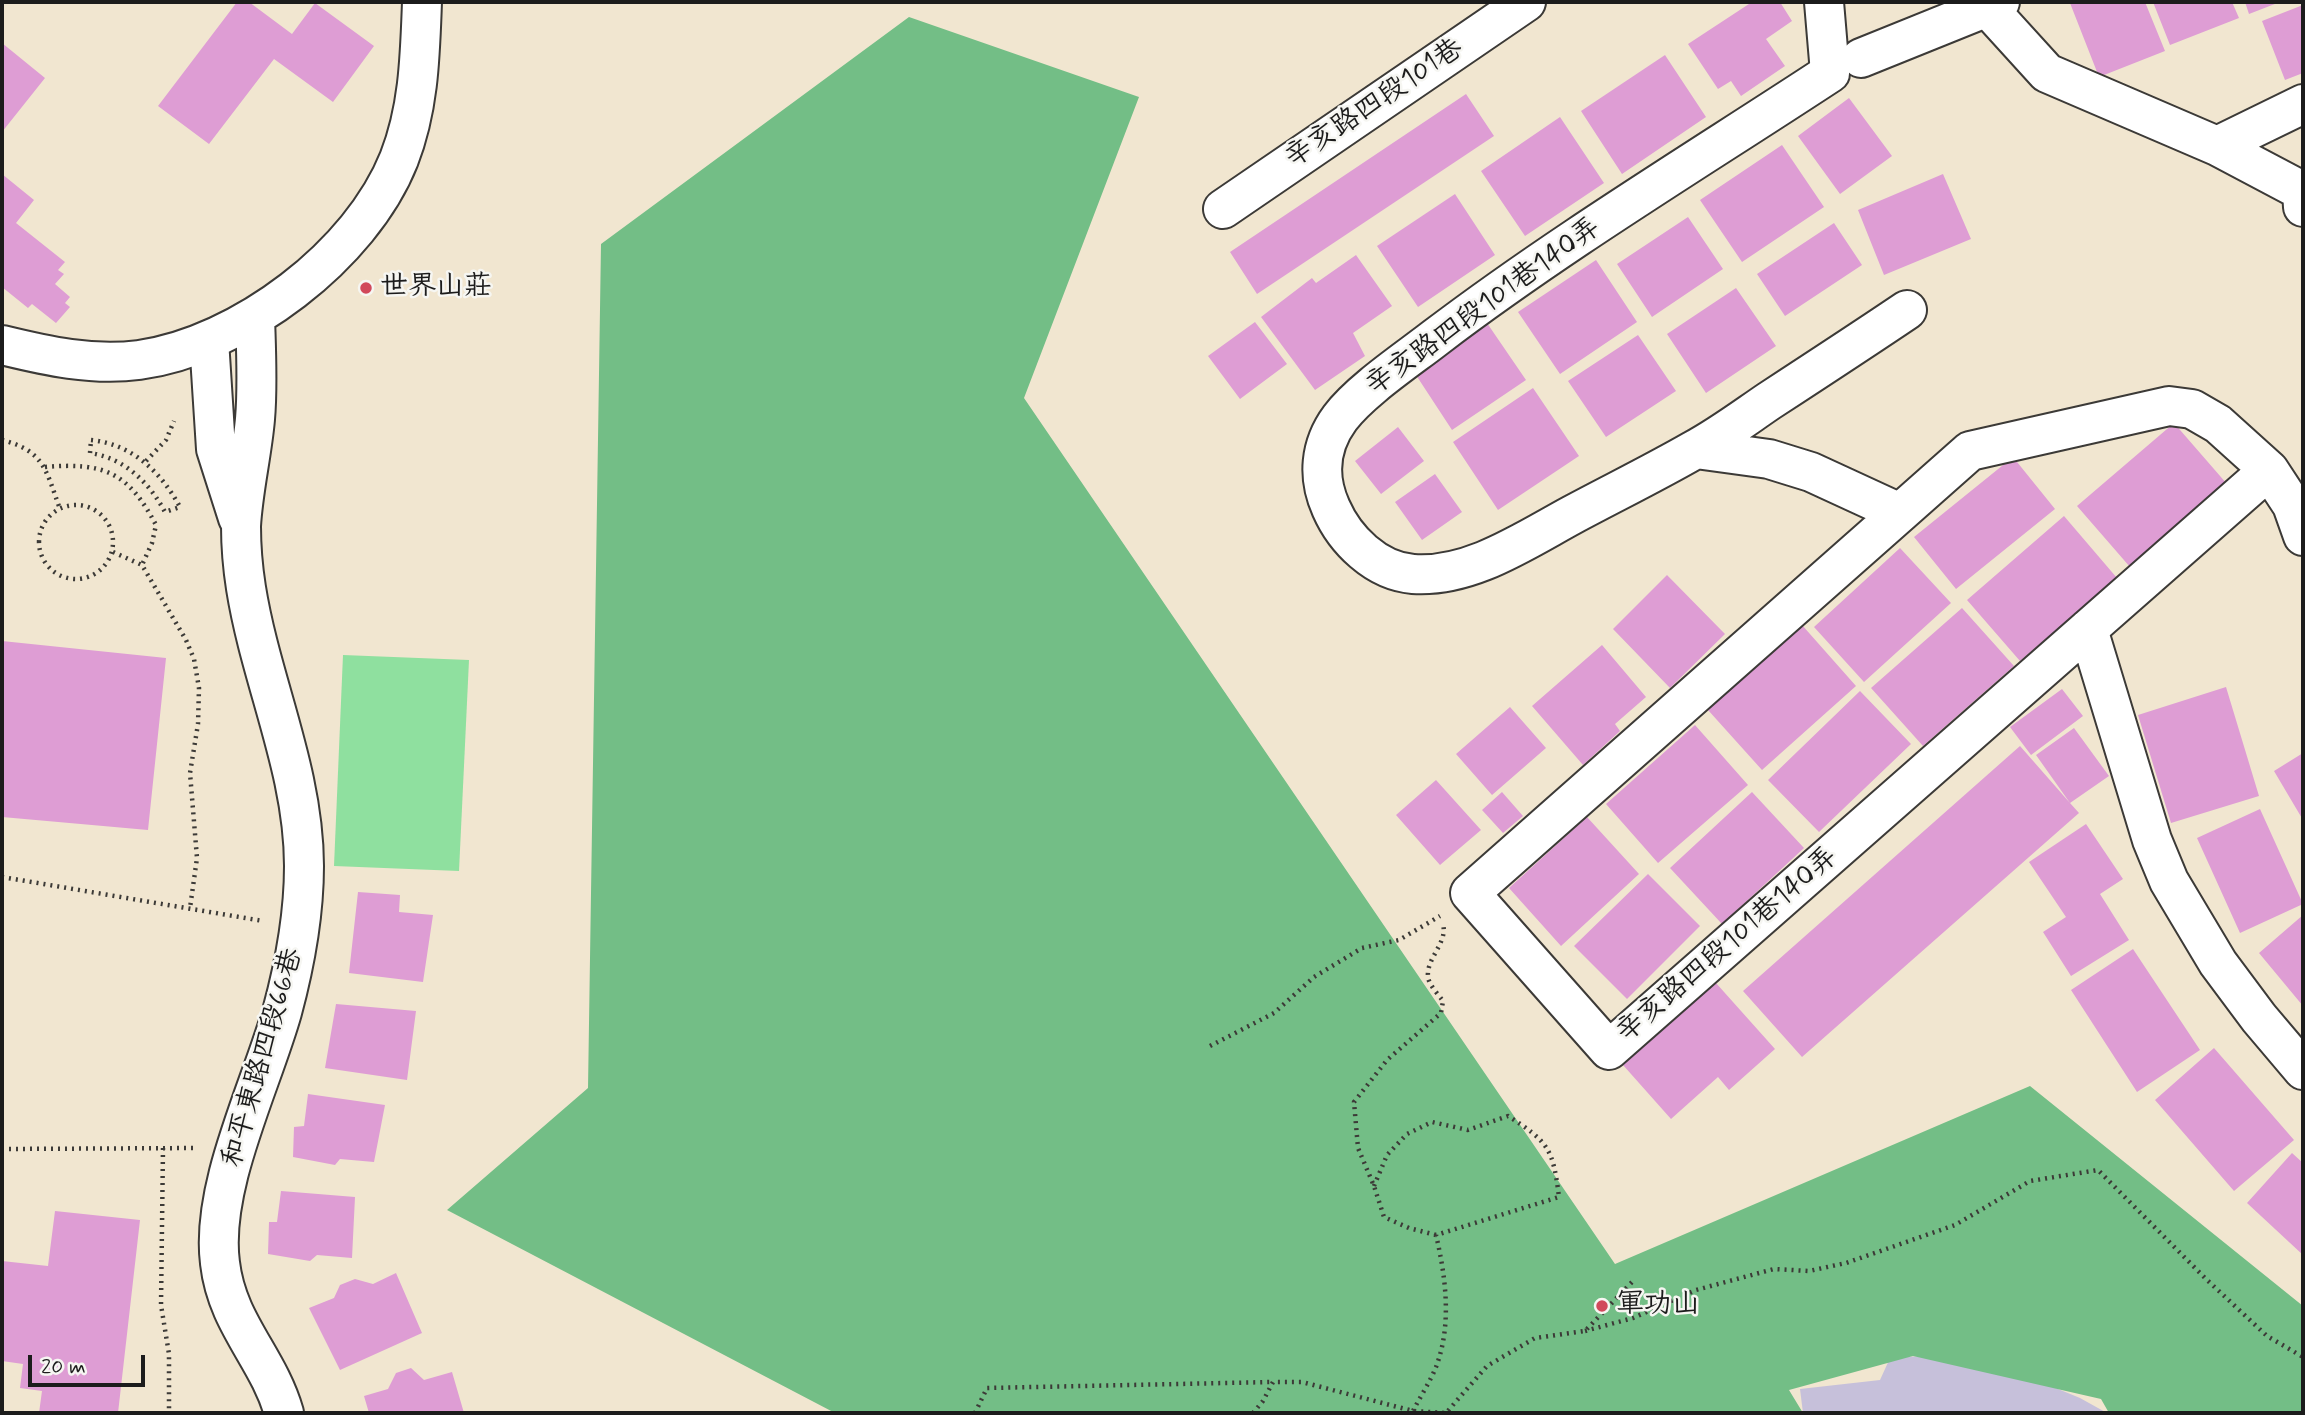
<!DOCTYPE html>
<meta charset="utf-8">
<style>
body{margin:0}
#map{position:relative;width:2305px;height:1415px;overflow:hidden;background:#f1e6d0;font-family:Mynerve,sans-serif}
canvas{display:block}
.frame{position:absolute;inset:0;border:4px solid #1c1c1c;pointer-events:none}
.scale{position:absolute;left:28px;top:1355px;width:117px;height:32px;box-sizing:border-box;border:4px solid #1c1c1c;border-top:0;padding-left:9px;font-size:21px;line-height:24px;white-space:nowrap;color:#1c1c1c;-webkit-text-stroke:5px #f6f6f2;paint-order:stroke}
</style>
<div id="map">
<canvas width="2305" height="1415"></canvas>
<div class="frame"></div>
<div class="scale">20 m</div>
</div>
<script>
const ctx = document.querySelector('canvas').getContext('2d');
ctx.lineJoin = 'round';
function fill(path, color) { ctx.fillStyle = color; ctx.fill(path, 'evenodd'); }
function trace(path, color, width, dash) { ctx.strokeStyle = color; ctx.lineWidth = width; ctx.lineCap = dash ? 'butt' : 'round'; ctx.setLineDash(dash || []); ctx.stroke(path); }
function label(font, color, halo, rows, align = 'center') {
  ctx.font = font + ' Mynerve,"LXGW WenKai TC",sans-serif'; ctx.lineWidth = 5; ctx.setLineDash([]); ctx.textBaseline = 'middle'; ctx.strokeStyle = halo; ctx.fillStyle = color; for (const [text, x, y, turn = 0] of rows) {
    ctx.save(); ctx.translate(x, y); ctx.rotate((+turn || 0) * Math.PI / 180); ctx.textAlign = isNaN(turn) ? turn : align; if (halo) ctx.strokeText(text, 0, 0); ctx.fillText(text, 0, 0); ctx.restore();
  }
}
fill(new Path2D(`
 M1937,1355L2036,1380L2080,1398L2107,1413H1803L1800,1389L1880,1380L1890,1358Z`), '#c6c0da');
fill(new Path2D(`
 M343,655L469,660L459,871L334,866Z`), '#8fe09f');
fill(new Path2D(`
 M909,17L1139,97L1024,398L1615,1264L2030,1086L2303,1306V1413H2109L2101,1399L1913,1356L1789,1390L1803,1413H835L447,1210L588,1088L601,244Z`), '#73be86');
fill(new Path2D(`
 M237,2H249L292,34L315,3L374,46L333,102L274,59L209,144L158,106Z
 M1752,2H1780L1792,21L1766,39L1785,66L1741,96L1731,81L1718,89L1688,44Z
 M2074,2H2145L2165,51L2099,77L2070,3Z
 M2153,2H2232L2239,18L2170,45Z
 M2245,2H2280L2249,14Z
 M2303,5V73L2285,80L2262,21Z
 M2,43L45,78L2,132Z
 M1665,55L1706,117L1622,174L1581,111Z
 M1466,94L1494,136L1257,294L1230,252Z
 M1849,98L1892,156L1840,194L1798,136Z
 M1560,117L1604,183L1525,236L1481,171Z
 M1782,145L1824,207L1742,262L1700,200Z
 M2,174L34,200L16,223L65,262L58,270L64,274L55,284L70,297L65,303L70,307L56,323L32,304L28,308L2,287Z
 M1943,174L1971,239L1884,275L1858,210Z
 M1455,194L1495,255L1418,307L1377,246Z
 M1688,217L1723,269L1652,317L1617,264Z
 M1834,223L1862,265L1785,316L1757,274Z
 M1356,255L1392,306L1353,333L1365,356L1315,390L1261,317L1312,278L1316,283Z
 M1596,260L1637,322L1560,374L1518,312Z
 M1736,288L1776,346L1706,393L1667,334Z
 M1255,322L1287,364L1240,399L1208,356Z
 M1487,323L1526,380L1452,430L1414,372Z
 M1638,335L1676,391L1606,437L1568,381Z
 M1533,388L1579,456L1498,510L1453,442Z
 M2174,423L2227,484L2130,567L2077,506Z
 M1398,427L1424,461L1381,494L1355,461Z
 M2013,457L2055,509L1956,589L1914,537Z
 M1435,474L1462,512L1422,540L1395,502Z
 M2064,516L2117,578L2020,661L1967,600Z
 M1900,548L1951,603L1864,682L1814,627Z
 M1667,575L1725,634L1670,688L1613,629Z
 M1962,608L2014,666L1923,746L1871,688Z
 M1802,625L1856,686L1762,770L1708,710Z
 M2,641L166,658L148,830L2,817Z
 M1602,645L1646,697L1615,724L1620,731L1583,765L1532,706Z
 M2226,687L2259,796L2171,823L2138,715Z
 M2062,689L2083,716L2031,755L2010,727Z
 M1860,691L1911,744L1819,832L1768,780Z
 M1510,707L1546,748L1492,795L1456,754Z
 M1695,725L1748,785L1658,863L1606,804Z
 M2074,728L2109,776L2070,803L2079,813L1802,1057L1743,991L2020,746L2070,803L2036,755Z
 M2303,753V820L2274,771Z
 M1436,780L1481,830L1440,865L1396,815Z
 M1502,792L1523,816L1503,833L1482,810Z
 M1752,792L1804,848L1722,924L1670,868Z
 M2260,809L2303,904L2240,933L2197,838Z
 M1587,817L1639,874L1561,946L1509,888Z
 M2086,824L2123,879L2100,894L2129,940L2071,976L2043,932L2066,917L2029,862Z
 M1648,874L1700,926L1627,999L1574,946Z
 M358,892L400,895L399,912L433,915L423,982L349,973Z
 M2303,915V1006L2259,953Z
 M2133,949L2200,1050L2137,1092L2071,990Z
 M1716,983L1775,1049L1729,1090L1718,1077L1671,1119L1623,1065Z
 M336,1004L416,1011L407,1080L325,1068Z
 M2214,1048L2294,1140L2234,1191L2155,1100Z
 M308,1094L385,1105L374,1162L340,1159L335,1165L293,1157L294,1127L304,1126Z
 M2292,1153L2303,1163V1255L2247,1203Z
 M281,1191L355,1197L352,1258L317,1255L310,1261L268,1254L269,1222H277Z
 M55,1211L140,1220L118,1413H39L42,1391L20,1388L23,1364L2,1361V1261L48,1266Z
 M396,1273L422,1333L340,1370L309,1308L334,1298L340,1285L355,1279L373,1284Z
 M411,1368L424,1380L452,1372L464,1413H369L364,1396L388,1389L396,1373Z`), '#de9dd4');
const minor = new Path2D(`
 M1824,2L1830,73C1699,159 1560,243 1435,338C1408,359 1360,391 1340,418C1320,445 1317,477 1331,508C1345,540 1376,571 1413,574C1470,578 1524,541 1572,515C1613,493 1654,473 1694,450C1720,436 1744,418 1769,401C1815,371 1861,341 1907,310
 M1987,7L2047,73L2217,146L2302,191L2303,207
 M1861,58L2000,2
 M2217,146L2303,104
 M1223,209L1526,2
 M255,317C256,350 258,385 255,419C252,454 243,490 241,526C241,546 243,569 246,588C261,682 304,770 304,866C304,915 295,964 282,1012C261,1086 210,1187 220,1263C227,1324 268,1357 284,1413
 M209,340L216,449L238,518
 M2,345C47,356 92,366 139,360C241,346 361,255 399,159C419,108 420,56 422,2
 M1696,449L1769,459L1811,472L1900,513L1970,451L2169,406L2192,409L2218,424L2269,470L2292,505L2303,536
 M1900,513L1470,893L1609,1050L2269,470
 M2088,629L2152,840L2169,881L2218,963L2259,1018L2303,1070`);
trace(minor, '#3c3a37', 42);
trace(new Path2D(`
 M2,440C45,451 46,471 60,509
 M91,440C132,444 161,472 180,507L165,512C149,482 124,458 90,453Z
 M146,461L166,440L174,421
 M45,467C104,462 128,472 156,525L152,543L142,565
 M39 542a37 37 0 1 1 74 0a37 37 0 1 1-74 0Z
 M113,552L142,565L186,640L194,659L199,688L198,724L190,773L197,858L190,908
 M2,877L263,921
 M1210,1046L1274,1013L1314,977L1362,948L1399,940L1440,916
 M163,1148L161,1305L169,1354V1413
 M2,1149L197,1148
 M1374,1186L1387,1155L1407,1134L1432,1122L1468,1130L1508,1116C1549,1142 1553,1149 1559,1197L1436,1235C1446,1278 1452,1325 1436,1367C1430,1382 1420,1397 1413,1411
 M1436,1235L1409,1228L1384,1217L1374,1186L1358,1148L1354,1102L1387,1060L1441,1013L1443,1001C1438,994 1429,985 1428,977C1426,958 1448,943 1443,924
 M1585,1331L1633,1318L1696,1290L1774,1269L1809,1271L1846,1263L1955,1225L2030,1181L2098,1170L2206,1279L2267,1336L2303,1357
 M975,1413L987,1388L1273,1382
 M1253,1413L1263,1401L1273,1382H1302L1413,1411L1446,1413L1487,1366L1535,1338L1585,1331L1632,1282`), '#3c3a37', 4.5, [2, 5]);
trace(minor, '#fff', 38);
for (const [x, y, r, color] of [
 [366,288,7,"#d1495b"],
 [1602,1306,7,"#d1495b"]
]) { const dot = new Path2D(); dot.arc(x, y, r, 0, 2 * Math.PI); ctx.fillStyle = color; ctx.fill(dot); trace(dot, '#f6f6f2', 2.5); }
label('28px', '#1c1c1c', '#f6f6f2', [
 ["辛亥路四段101巷",1375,105,-34],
 ["辛亥路四段101巷140弄",1484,308,-36],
 ["辛亥路四段101巷140弄",1728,946,-41],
 ["和平東路四段66巷",264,1058,-74]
]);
label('28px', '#1c1c1c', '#f6f6f2', [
 ["世界山莊",380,288],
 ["軍功山",1616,1306]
], 'left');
</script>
